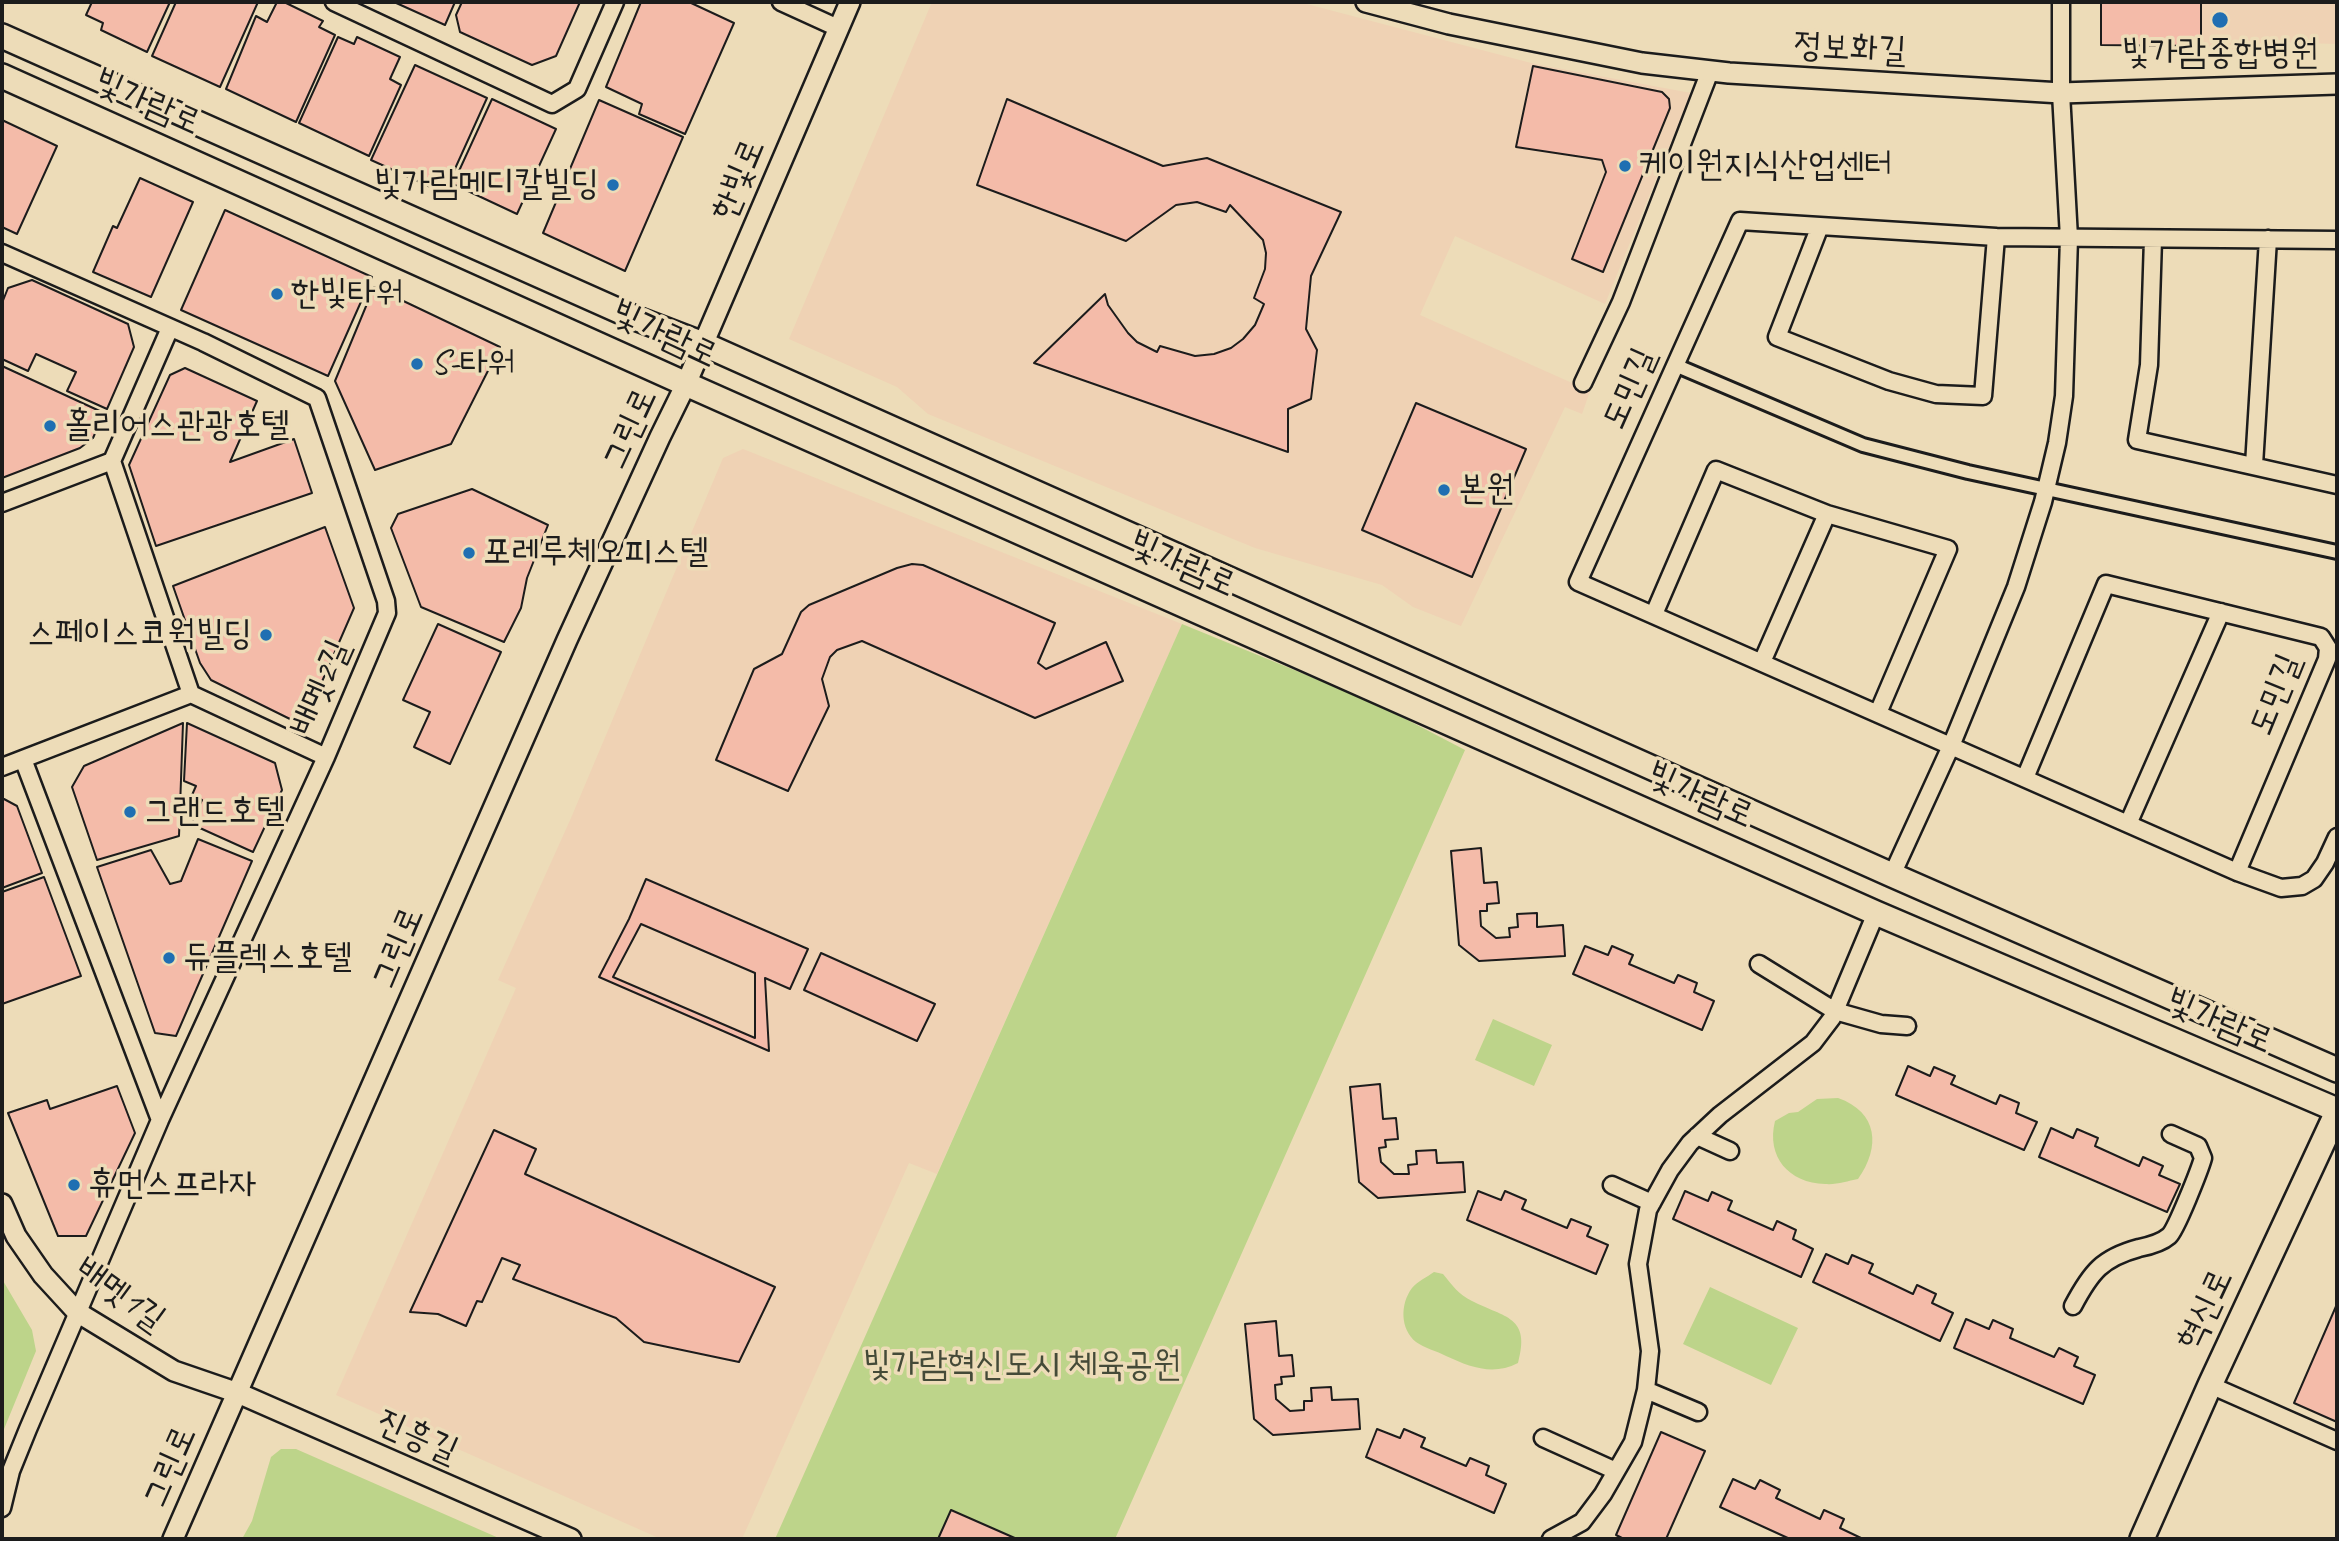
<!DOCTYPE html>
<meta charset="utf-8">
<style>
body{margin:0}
#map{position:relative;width:2339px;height:1541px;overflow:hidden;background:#eddcb8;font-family:Caveat,sans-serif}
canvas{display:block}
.frame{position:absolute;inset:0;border:4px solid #1c1c1c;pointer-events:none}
</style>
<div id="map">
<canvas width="2339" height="1541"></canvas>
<div class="frame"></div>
</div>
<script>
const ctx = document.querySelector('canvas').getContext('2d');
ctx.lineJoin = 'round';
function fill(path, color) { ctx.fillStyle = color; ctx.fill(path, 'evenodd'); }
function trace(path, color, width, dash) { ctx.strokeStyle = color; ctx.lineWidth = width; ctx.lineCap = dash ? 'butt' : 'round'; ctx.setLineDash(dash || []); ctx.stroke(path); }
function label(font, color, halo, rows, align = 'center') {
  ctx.font = font + ' Caveat,"Poor Story",sans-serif'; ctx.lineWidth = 7; ctx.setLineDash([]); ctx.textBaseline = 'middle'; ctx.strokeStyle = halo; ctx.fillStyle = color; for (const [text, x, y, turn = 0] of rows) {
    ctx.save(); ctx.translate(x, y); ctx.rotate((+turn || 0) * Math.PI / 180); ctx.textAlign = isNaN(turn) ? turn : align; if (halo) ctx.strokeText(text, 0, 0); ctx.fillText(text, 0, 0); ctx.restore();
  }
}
fill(new Path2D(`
 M932,2H1299L1535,64L1691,93L1605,304L1455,236L1420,315L1590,391L1582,414L1565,407L1461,626L1413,607L1382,585L1255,548L928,414L897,387L789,339Z
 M2102,2H2337V44L2266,42L2230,50L2110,45L2103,39Z
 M743,449L1182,624L937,1174L909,1163L742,1539H661L336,1395L516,988L498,980L571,818L723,458Z`), '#efd2b4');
fill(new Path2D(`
 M1182,624L1375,703L1465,750L1115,1539H775Z
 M1493,1019L1552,1045L1534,1086L1475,1060Z
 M1838,1098C1878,1112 1881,1147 1858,1179C1847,1181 1837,1185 1825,1184C1789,1183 1766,1157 1775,1121L1789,1113L1798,1112L1817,1099Z
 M1434,1272L1443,1274C1452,1285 1459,1295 1472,1301C1505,1318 1531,1316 1518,1363C1493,1376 1470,1367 1446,1356C1437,1351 1424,1348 1416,1342C1400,1329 1400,1304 1412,1288C1418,1281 1427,1277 1434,1272Z
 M2,1279L32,1330L36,1351L2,1434Z
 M1710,1287L1798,1328L1771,1385L1683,1344Z
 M281,1449H296L501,1539H242L252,1521L271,1457Z`), '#bdd48a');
const building = new Path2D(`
 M92,2H170L147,52L101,30L103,23L86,15Z
 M176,2H258L220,87L152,56Z
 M277,2H284L323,21L319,27L335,35L296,122L226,89L256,16L267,22Z
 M394,2H455L445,25Z
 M462,2H580L556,56L532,65L460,32L456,15Z
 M641,2H689L734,23L685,134L639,114L642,104L606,87Z
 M2101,2H2201V46L2101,45Z
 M338,37L354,44L357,37L400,57L390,79L401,85L369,156L299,123Z
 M415,65L487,98L444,193L371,160Z
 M1533,66L1662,92L1669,99L1670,108L1603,272L1572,259L1606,172L1602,160L1516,147Z
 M492,99L556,129L517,214L453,184Z
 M1007,99L1163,166L1207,158L1341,212L1311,276L1306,329L1317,350L1311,399L1288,409V452L1034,363L1105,294L1108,305L1128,333L1137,342L1157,352L1160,346L1195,356L1214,354L1231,348L1243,339L1255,325L1264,304L1254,298L1265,269L1266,253L1263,240L1230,205L1226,212L1197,202L1176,205L1126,241L977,185Z
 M599,100L683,137L625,271L543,233Z
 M2,120L57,146L17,234L2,227Z
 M140,178L193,202L151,297L93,272L113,226L117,228Z
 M225,210L372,277L328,376L181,310Z
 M32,280L128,324L134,347L107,409L67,391L76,372L36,354L28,371L2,359V303L8,288Z
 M374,287L500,347L451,444L375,470L335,381Z
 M2,366L104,413L93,438L80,448L2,478Z
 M185,368L257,401L230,462L294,439L312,493L156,546L129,465L170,375Z
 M1416,403L1526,449L1472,577L1362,530Z
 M472,489L548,525L527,578L521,608L504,642L421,607L391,528L398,514Z
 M325,527L354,608L307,716L292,720L211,680L200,663L173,586Z
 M912,564L923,565L1055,623L1038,663L1046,669L1106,642L1123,681L1035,718L862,641L837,650L830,657L822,679L829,706L788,791L716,760L754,669L782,654L801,612L809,605L897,568Z
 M438,624L501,652L450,764L414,747L430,712L403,700Z
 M183,723L179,836L97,860L72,787L84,766Z
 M187,723L275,763L282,790L253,852L191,824L202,800L192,795L196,786L184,781Z
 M4,799L17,806L42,873L2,888V800Z
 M198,839L252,861L176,1036L155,1033L97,867L151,850L170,884L181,881Z
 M1481,848L1484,883L1497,882L1499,903L1487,904V911H1480L1481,926L1496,938L1510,937L1509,928L1518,927L1517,914L1537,913V927L1563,925L1565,956L1479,961L1459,945L1451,851Z
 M44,877L81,976L2,1004V892Z
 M646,879L808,949L790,989L765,978L769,1051L599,977L629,919ZM641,924L755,973V1038L613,977Z
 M1585,946L1608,955L1612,946L1633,955L1629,964L1674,983L1678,975L1697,983L1694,992L1714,1001L1702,1030L1573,974Z
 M821,953L935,1004L917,1041L804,990Z
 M1908,1066L1930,1076L1934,1067L1955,1076L1951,1084L1996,1104L2000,1095L2019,1103L2016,1113L2037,1122L2024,1150L1896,1095Z
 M1380,1084L1383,1119L1396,1118L1398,1139L1385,1140L1386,1147L1379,1148L1381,1162L1394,1174H1409L1408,1165L1417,1164L1416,1151L1436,1150L1437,1163L1463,1162L1465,1192L1378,1198L1359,1182L1350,1087Z
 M117,1086L135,1133L86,1236H58L8,1113L47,1100L50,1109Z
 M2051,1128L2073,1138L2077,1129L2098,1138L2095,1146L2139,1166L2143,1157L2163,1166L2159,1175L2180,1184L2167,1212L2039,1157Z
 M494,1130L536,1149L525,1174L775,1287L739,1362L644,1342L616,1318L513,1279L520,1265L502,1258L482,1302L477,1301L466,1326L438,1314L410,1312Z
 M1478,1191L1501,1200L1505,1191L1526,1200L1522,1209L1567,1228L1571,1219L1591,1227L1587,1236L1608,1245L1596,1274L1467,1220Z
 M1685,1191L1708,1201L1712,1192L1732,1201L1728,1210L1773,1230L1777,1221L1796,1230L1793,1239L1813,1249L1801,1277L1673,1219Z
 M1826,1254L1848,1264L1852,1255L1873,1264L1869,1273L1913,1294L1917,1285L1936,1294L1932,1303L1953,1313L1940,1341L1813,1282Z
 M2337,1304V1422L2294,1403Z
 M1966,1319L1989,1329L1993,1320L2013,1329L2010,1338L2054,1357L2059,1348L2078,1357L2074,1366L2095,1375L2083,1404L1954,1348Z
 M1276,1321L1279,1356L1292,1355L1294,1376L1281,1377L1282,1384L1275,1385L1276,1399L1290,1411L1304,1410V1401H1312L1311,1388L1331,1387L1332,1400L1358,1399L1360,1429L1273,1435L1254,1419L1245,1324Z
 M1377,1429L1400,1438L1404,1429L1425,1438L1421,1447L1466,1466L1470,1458L1489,1466L1486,1475L1506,1484L1494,1513L1366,1457Z
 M1661,1432L1705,1451L1666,1539H1624L1616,1535Z
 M1733,1479L1755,1489L1760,1480L1780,1490L1776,1498L1820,1519L1824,1510L1844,1519L1840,1528L1861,1538L1860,1539H1790L1720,1507Z
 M951,1510L1017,1539H938Z`);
fill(building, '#f4bba9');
trace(building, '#1c1c1c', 2);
const pedestrian = new Path2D(`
 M1675,365L1863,445L1968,472L2337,552`);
const minor = new Path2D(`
 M334,2L552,104L577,89L615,2
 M781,2L838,28
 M1820,226L1777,337L1889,381L1936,394L1983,396L1996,237
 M2153,239L2149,365L2137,440L2337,485
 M2337,240L1996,237L1740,221L1578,582L2128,824L2237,872L2281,888L2302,886L2314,879L2325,863L2337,837
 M2,253L203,342L317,398L386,601L387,613L326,757L160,1120L28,1429L11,1471L2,1508
 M170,328L112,461L191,694L326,757
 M1583,383L1621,302L1710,71
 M2254,465L2268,239
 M2,503L112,461
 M1654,614L1716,470L1827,514L1948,549L1878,713
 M1762,662L1827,514
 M23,759L160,1120
 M2,767L191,694
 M2025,778L2106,584L2321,637L2328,648L2327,659L2237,872
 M2128,824L2221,612
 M1892,875L1951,746L2016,587L2043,502L2057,443L2064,396L2069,238L2061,93V2
 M1759,964L1835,1011L1881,1024L1907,1026
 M1697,1136L1730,1151
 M1612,1185L1652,1203
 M2073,1306C2091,1272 2102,1258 2139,1248C2149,1246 2161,1243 2169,1236C2176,1230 2200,1169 2203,1158L2198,1146L2171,1134
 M2210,1385L2337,1441
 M1646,1390L1698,1412
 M1543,1438L1616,1471
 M1551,1539L1582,1522L1603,1494L1633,1442L1646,1390L1650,1351L1638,1264L1648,1210L1670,1170L1690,1143L1720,1115L1813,1043L1832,1018L1876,913`);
const tertiary = new Path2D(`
 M1366,2L1449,24L1642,63L1729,73L2061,93L2337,84
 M2,1204L16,1236L43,1275L77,1312L174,1371L238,1393L571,1539
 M173,1539L567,640L660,437L686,384L850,2`);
const secondary = new Path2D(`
 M2,36L635,318L703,344L1892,875L2337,1070
 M2,76L686,384L1876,913L2337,1110
 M2142,1539L2210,1385L2337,1112`);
trace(pedestrian, '#1c1c1c', 18);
trace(minor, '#1c1c1c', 21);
trace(tertiary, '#1c1c1c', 24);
trace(secondary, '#1c1c1c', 28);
trace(pedestrian, '#eddcb8', 12);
trace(minor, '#eddcb8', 16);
trace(tertiary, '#eddcb8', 19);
trace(secondary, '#eddcb8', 23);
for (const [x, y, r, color] of [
 [2220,20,9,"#1f6fb2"],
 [1625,166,7,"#1f6fb2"],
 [613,185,7,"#1f6fb2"],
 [277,294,7,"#1f6fb2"],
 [417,364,7,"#1f6fb2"],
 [50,426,7,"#1f6fb2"],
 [1444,490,7,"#1f6fb2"],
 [469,553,7,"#1f6fb2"],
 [266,635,7,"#1f6fb2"],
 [130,812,7,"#1f6fb2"],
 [169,958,7,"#1f6fb2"],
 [74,1185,7,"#1f6fb2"]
]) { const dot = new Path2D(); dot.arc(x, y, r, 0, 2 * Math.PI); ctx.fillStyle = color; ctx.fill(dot); trace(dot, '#eddcb8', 2.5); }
label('35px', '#1c1c1c', '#eddcb8', [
 ["정보화길",1850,49,3],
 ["빛가람로",147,103,24],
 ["한빛로",739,180,-67],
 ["빛가람로",664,335,25],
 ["도민길",1630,389,-66],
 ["그린로",630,429,-65],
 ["빛가람로",1182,565,24],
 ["배멧2길",321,688,-66],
 ["도민길",2276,695,-68],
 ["빛가람로",1700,796,24],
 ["그린로",398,948,-67],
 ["빛가람로",2219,1022,23],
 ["배멧1길",120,1295,36],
 ["혁신로",2206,1310,-65],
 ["진흥길",417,1437,24],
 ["그린로",170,1467,-66]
]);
label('35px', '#1c1c1c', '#eddcb8', [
 ["빛가람종합병원",2220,54,"center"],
 ["케이원지식산업센터",1639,166],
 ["빛가람메디칼빌딩",599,185,"right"],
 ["한빛타워",291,294],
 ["S-타워",431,364],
 ["홀리어스관광호텔",64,426],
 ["본원",1458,490],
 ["포레루체오피스텔",483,553],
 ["스페이스코웍빌딩",252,635,"right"],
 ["그랜드호텔",144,812],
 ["듀플렉스호텔",183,958],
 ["휴먼스프라자",88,1185]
], 'left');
label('35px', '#444a38', '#eddcb8', [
 ["빛가람혁신도시 체육공원",1022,1366]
]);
</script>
